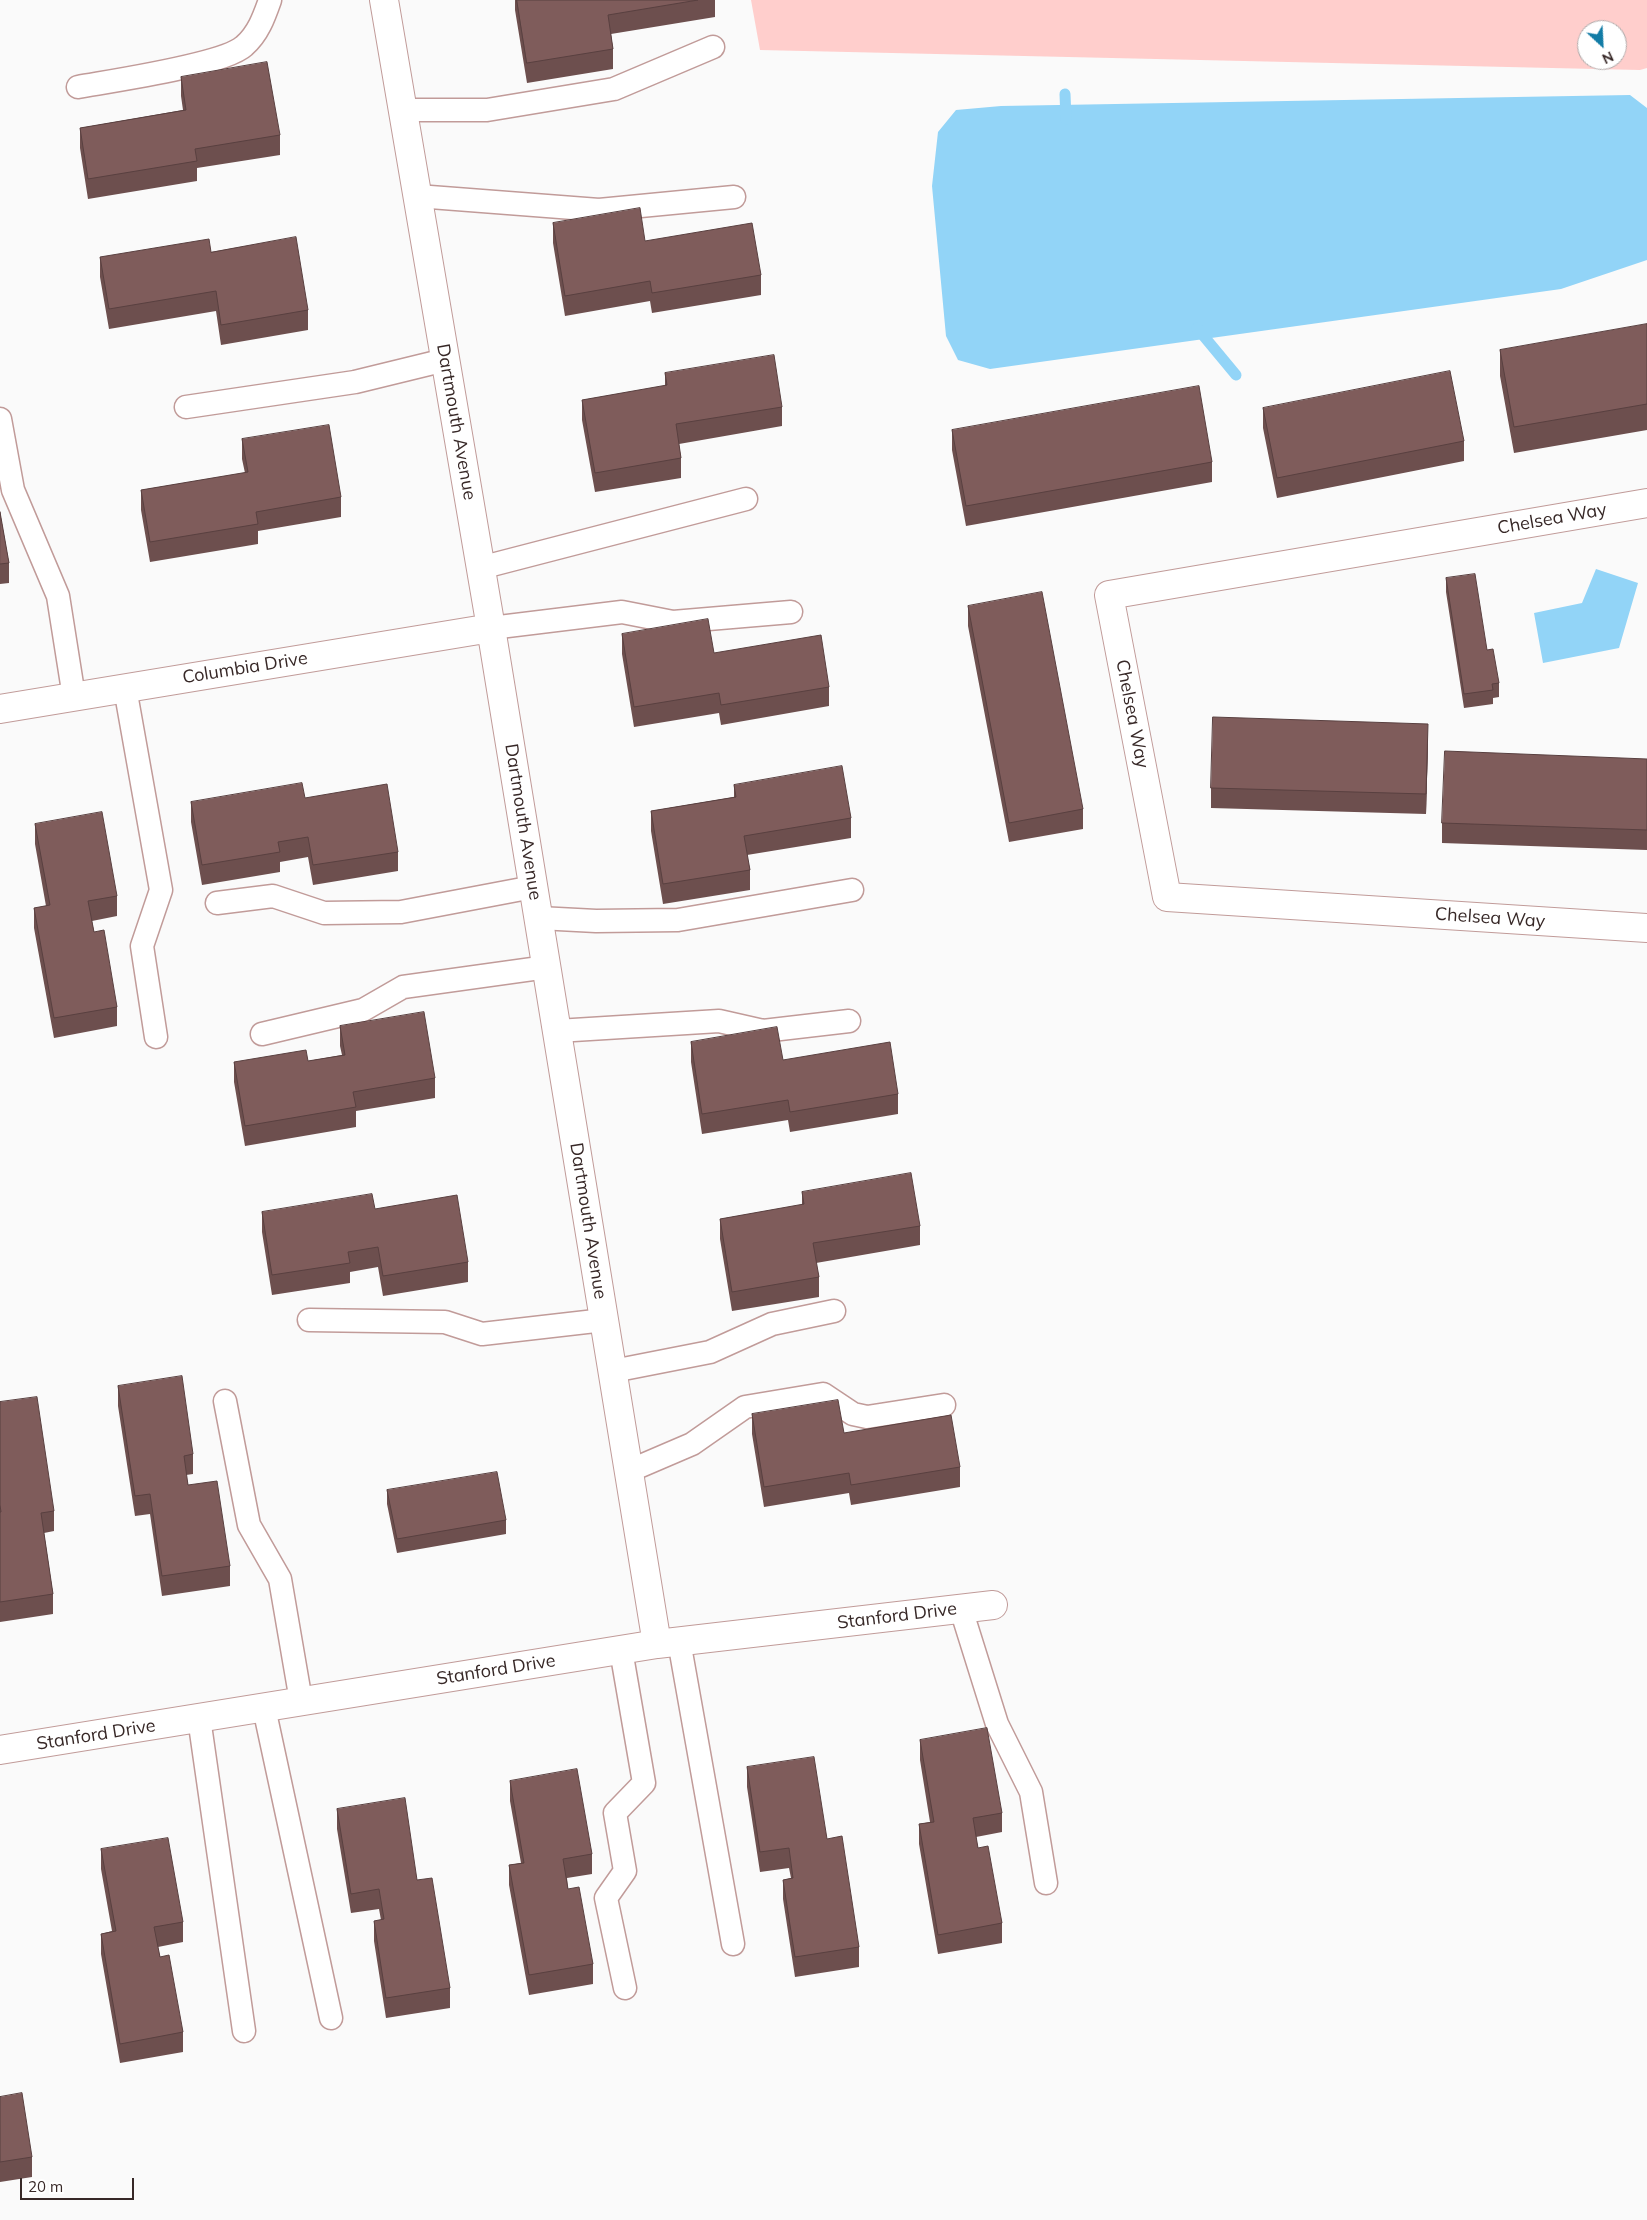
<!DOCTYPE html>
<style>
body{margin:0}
#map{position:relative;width:1647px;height:2220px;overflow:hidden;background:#fafafa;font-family:Mulish,sans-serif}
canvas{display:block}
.north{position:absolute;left:1577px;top:20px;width:50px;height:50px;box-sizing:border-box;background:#fff;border:1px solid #afa9a9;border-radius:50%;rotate:155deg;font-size:14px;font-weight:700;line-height:20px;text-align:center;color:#372827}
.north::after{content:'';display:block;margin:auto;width:18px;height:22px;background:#127ca6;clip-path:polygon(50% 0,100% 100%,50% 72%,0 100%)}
.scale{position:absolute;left:20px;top:2178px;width:114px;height:22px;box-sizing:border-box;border:2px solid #372827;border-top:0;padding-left:6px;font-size:15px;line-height:18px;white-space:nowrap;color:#372827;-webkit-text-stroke:4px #fff;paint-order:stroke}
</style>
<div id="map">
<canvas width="1647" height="2220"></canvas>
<div class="north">N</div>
<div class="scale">20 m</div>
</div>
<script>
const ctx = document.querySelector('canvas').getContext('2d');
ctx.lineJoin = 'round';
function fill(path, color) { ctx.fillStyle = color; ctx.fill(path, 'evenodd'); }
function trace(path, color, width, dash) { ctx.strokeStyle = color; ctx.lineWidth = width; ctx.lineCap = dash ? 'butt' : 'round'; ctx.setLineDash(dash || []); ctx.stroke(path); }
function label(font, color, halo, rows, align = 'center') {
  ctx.font = font + ' Mulish,sans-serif'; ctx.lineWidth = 5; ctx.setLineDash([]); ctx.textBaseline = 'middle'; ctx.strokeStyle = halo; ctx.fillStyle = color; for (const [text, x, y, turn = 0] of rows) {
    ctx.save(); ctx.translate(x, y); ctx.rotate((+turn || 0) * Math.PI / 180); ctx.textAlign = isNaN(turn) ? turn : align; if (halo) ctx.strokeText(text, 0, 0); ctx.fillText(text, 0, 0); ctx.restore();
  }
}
fill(new Path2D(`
 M751,0H1647V68L1640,70L760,50ZM1587,30H1617V60H1587Z`), '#ffcecc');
fill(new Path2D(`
 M1630,95L1647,108V260L1561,289L990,369L958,360L946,336L932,186L938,132L956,110L1001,106Z
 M1596,569L1638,583L1619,648L1543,663L1534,613L1582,603Z`), '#92d4f7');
trace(new Path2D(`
 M1065,94L1066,119
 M1197,328L1236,375`), '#92d4f7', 11);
const service = new Path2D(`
 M78,87C111,81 223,65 244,46C258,34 264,17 270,0
 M403,110H487L614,89L713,47
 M417,196L599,210L734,197
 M186,407L355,382L445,360
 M0,419L13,490L58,596L74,697
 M480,568L746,499
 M491,628L622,612L673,622L791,612
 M125,688L161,890L142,946L156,1037
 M217,903L273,896L324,913L401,912L533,887
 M539,918L596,921L678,920L852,890
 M557,1031L719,1021L763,1031L849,1021
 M262,1034L363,1010L403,987L547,967
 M309,1320L445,1322L482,1334L604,1320
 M613,1371L710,1352L772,1324L834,1311
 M225,1401L249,1525L280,1579L301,1701
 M629,1471L692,1444L745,1407L823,1394L853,1414L867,1417L944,1405
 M961,1609L997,1724L1031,1792L1046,1883
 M679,1641L733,1944
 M621,1650L644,1783L615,1813L625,1871L606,1898L625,1988
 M264,1708L331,2018
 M199,1718L244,2031`);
const minor = new Path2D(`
 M384,0L491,628L657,1644
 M1647,503L1109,595L1167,897L1647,928
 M0,709L491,628
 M0,1750L657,1644L993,1605`);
trace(service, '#c19b99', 25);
trace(minor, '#c19b99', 30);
trace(service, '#fff', 22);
trace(minor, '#fff', 28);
fill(new Path2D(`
 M515,0H715V17L611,34L613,49V69L527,83L515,10Z
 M181,77L280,135V155L197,168V181L88,199L80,148V128L183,110L181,96Z
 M553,223L645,241L761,275V295L652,313L650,301L565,316L553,243Z
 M211,252L308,310V330L221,345L216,311L109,329L100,277V257Z
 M1647,324V430L1514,453L1500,376V350Z
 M665,373L782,407V426L679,444L681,458V478L595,492L582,420V400L665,386Z
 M1263,408L1464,441V461L1277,498L1263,428Z
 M952,430L1212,462V482L966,526L952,450Z
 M242,439L341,497V517L258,531V544L150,562L141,510V490L245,473L242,459Z
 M0,512L9,563V583L0,584Z
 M1446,578L1487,650L1499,683V697L1493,698V704L1464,708L1446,592Z
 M968,606L1083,809V829L1009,842L968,626Z
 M622,634L714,653L829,687V706L721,725L719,713L634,727L622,654Z
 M1428,744L1426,814L1211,808V788Z
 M1647,759V850L1442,843V823Z
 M734,785L851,818V838L747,855L750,870V890L663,904L651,831V811L734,797Z
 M305,798L398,852V871L313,885L308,857L280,862V872L202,885L191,822V802Z
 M35,824L117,896V916L92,921L94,932L117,1007V1026L54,1038L34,928V908L46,906L35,844Z
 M340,1026L435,1078V1098L356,1111V1127L245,1146L234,1082V1062L308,1061L342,1055L340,1046Z
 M691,1042L783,1060L898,1094V1114L790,1132L788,1120L702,1134L691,1062Z
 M802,1192L920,1226V1245L816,1263L819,1277V1297L732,1311L720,1239V1219L802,1205Z
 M375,1209L468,1262V1282L383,1296L378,1267L350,1272V1283L272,1295L262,1232V1212Z
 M118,1386L193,1454V1474L186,1475L188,1485L230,1566V1586L162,1596L150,1514L135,1516L118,1406Z
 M0,1402L54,1511V1531L44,1533L53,1594V1614L0,1622Z
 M752,1414L844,1433L960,1467V1487L851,1505L849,1493L764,1507L752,1434Z
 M387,1490L506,1520V1534L397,1553L387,1504Z
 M920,1740L1002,1813V1832L976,1837L978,1848L1002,1923V1943L938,1954L919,1844V1824L930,1822L920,1760Z
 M747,1767L827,1839L859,1947V1967L795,1977L783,1899V1880L791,1878L789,1868L760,1872L747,1787Z
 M510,1781L592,1854V1874L567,1878L568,1889L593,1964V1984L529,1995L509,1885V1865L521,1863L510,1801Z
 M337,1809L417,1880L450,1988V2008L386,2018L374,1941V1921L381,1920L379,1909L351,1913L337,1829Z
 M101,1849L183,1922V1942L158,1947L160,1957L183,2032V2052L120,2063L101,1954V1934L112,1931L101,1869Z
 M0,2097L32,2157V2177L0,2182Z`), '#6d4f4e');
fill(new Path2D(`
 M1428,724V744L1426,814V794Z`), '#594040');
const building = new Path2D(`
 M517,0H698L608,15L613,49L527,63Z
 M267,62L280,135L195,149L197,161L88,179L80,128L186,110L181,77Z
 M640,208L645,241L752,223L761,275L652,293L650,281L565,296L553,223Z
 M296,237L308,310L221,325L216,291L109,309L100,257L209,239L211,252Z
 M1647,324V404L1514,427L1500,350Z
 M774,355L782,407L676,424L681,458L595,473L582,400L667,385L665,373Z
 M1450,371L1464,441L1277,478L1263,408Z
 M1199,386L1212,462L966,506L952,430Z
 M329,425L341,497L256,512L258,524L150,542L141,490L248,472L242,439Z
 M0,512L9,563L0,564Z
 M1475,574L1487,650L1493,649L1499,683L1492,684L1493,690L1464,694L1446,578Z
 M1042,592L1083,809L1009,823L968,606Z
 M708,619L714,653L821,635L829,687L721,705L719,693L634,707L622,634Z
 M1213,717L1428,724L1426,794L1211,788Z
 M1445,751L1647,759V830L1442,823Z
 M842,766L851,818L744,836L750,870L663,884L651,811L736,797L734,785Z
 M302,783L305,798L387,784L398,852L313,865L308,837L278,842L280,852L202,865L191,802Z
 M102,812L117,896L88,901L94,932L104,930L117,1007L54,1018L34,908L50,905L35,824Z
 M424,1012L435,1078L353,1092L356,1107L245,1126L234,1062L306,1050L308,1061L345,1055L340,1026Z
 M777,1027L783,1060L890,1042L898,1094L790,1112L788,1100L702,1114L691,1042Z
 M911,1173L920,1226L813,1243L819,1277L732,1292L720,1219L804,1204L802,1192Z
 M372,1194L375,1209L457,1195L468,1262L383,1276L378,1247L348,1252L350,1263L272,1275L262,1212Z
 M182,1376L193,1454L184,1456L188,1485L217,1481L230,1566L162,1576L150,1494L135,1496L118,1386Z
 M37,1397L54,1511L41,1513L53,1594L0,1602V1512H1L0,1505V1402Z
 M838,1400L844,1433L951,1415L960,1467L851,1485L849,1473L764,1487L752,1414Z
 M497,1472L506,1520L397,1539L387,1490Z
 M987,1728L1002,1813L973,1818L978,1848L988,1846L1002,1923L938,1935L919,1824L934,1822L920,1740Z
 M814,1757L827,1839L842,1836L859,1947L795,1957L783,1880L793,1878L789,1848L760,1852L747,1767Z
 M577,1769L592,1854L563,1859L568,1889L579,1887L593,1964L529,1975L509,1865L524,1863L510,1781Z
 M405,1798L417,1880L432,1878L450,1988L386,1998L374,1921L384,1919L379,1889L351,1894L337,1809Z
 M168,1838L183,1922L154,1927L160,1957L169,1955L183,2032L120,2044L101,1934L116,1931L101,1849Z
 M22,2093L32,2157L0,2162V2097Z`);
fill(building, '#7f5c5b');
trace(building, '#594040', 1);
label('18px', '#372827', '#fff', [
 ["Dartmouth Avenue",456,422,80],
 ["Chelsea Way",1552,519,-10],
 ["Columbia Drive",245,668,-9],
 ["Chelsea Way",1132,714,79],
 ["Dartmouth Avenue",523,822,81],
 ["Chelsea Way",1490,918,4],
 ["Dartmouth Avenue",588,1221,81],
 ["Stanford Drive",897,1616,-7],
 ["Stanford Drive",496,1670,-9],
 ["Stanford Drive",96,1735,-9]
]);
</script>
